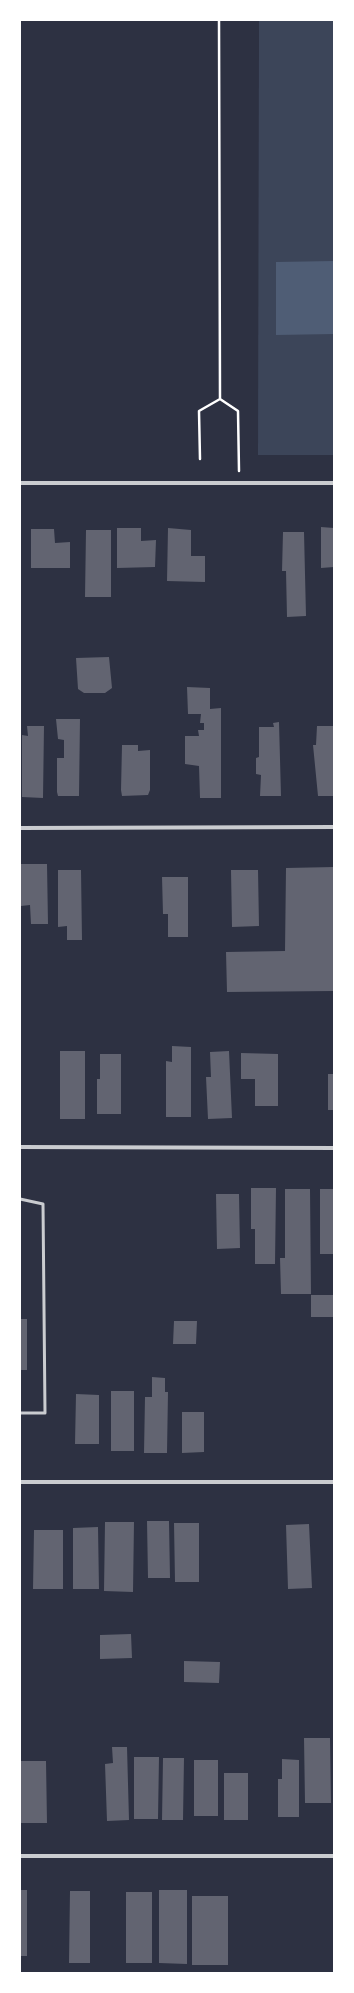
<!DOCTYPE html>
<style>
body{margin:0}
#map{position:relative;width:354px;height:1993px;overflow:hidden;background:#2d3142;font-family:"Open Sans",sans-serif}
canvas{display:block}
.frame{position:absolute;inset:0;border:21px solid #fff;pointer-events:none}
</style>
<div id="map">
<canvas width="354" height="1993"></canvas>
<div class="frame"></div>
</div>
<script>
const ctx = document.querySelector('canvas').getContext('2d');
ctx.lineJoin = 'round';
function fill(path, color) { ctx.fillStyle = color; ctx.fill(path, 'evenodd'); }
function trace(path, color, width, dash) { ctx.strokeStyle = color; ctx.lineWidth = width; ctx.lineCap = dash ? 'butt' : 'round'; ctx.setLineDash(dash || []); ctx.stroke(path); }
fill(new Path2D(`
 M259,20H334V455H258Z`), '#3c4559');
fill(new Path2D(`
 M334,261V334L276,335V262Z`), '#4f5d75');
fill(new Path2D(`
 M321,527L334,528V567L321,568Z
 M117,528H141V541L156,540L155,567L117,568Z
 M168,528L191,530V556H205V582L167,581Z
 M31,529H54L55,543L70,542V568H31Z
 M86,530H111V597H85Z
 M283,532H304L306,616L287,617L286,571H282Z
 M109,657L112,688L105,693H84L78,689L76,658Z
 M187,687L210,688V709L221,708V798H200L199,766L185,764V736H199L198,730H204V723H200L201,714H188Z
 M56,719H80L79,796H58L57,792V758H64V740L58,739Z
 M279,722L281,796H260L261,775L256,774V758L259,757V727H274L273,723Z
 M27,726H44L43,798L22,797V735L28,736Z
 M317,726H334V796H318L313,745H316Z
 M122,745H138V751L150,750V790L148,795L122,796L121,790Z
 M20,864H47L48,924H31L30,905L21,906Z
 M334,867V991L227,992L226,952L285,951L286,868Z
 M58,870H81L82,940H67V926L58,927Z
 M231,870H258L259,926L232,927Z
 M162,877H188V937H168V914H163Z
 M172,1046L191,1047V1117H166V1061L172,1062Z
 M60,1051H85V1119H60Z
 M229,1051L232,1118L208,1119L206,1077H211L210,1052Z
 M241,1053L278,1054V1106H255V1079H241Z
 M100,1054H121V1114H97V1079H100Z
 M328,1074H334V1110H328Z
 M251,1188H276L275,1264H255V1229H251Z
 M285,1189H310L311,1294H281L280,1258H285Z
 M320,1189H334V1254H320Z
 M216,1194H239L240,1248L217,1249Z
 M311,1295H334V1317H311Z
 M20,1319H27V1370H20Z
 M174,1321H197L196,1344H173Z
 M152,1377L165,1378V1392H168L167,1453H144L145,1397H152Z
 M111,1391H134V1451H111Z
 M76,1394L99,1395V1444H75Z
 M182,1412H204V1452L182,1453Z
 M147,1521H169L170,1578H148Z
 M105,1522H134L133,1592L104,1591Z
 M174,1523H199V1582H175Z
 M309,1524L312,1588L288,1589L286,1525Z
 M98,1527L99,1589H73V1528Z
 M34,1530H63V1589H33Z
 M131,1634L132,1658L100,1659V1635Z
 M184,1661L220,1662L219,1683L184,1682Z
 M304,1738H330L331,1803H305Z
 M112,1747H127L129,1820L107,1821L105,1764L113,1763Z
 M134,1757H159L158,1819H134Z
 M163,1758H184L183,1820H162Z
 M282,1759L299,1760V1817H278V1779H282Z
 M194,1760H218V1816H194Z
 M20,1761H46L47,1823H20Z
 M224,1773H248V1820H224Z
 M20,1890H27V1956H20Z
 M159,1890H187V1964L159,1963Z
 M70,1891H90V1963H69Z
 M126,1892H152V1963H126Z
 M192,1896H228V1965H192Z`), '#626471');
trace(new Path2D(`
 M219,20L220,399
 M220,399L238,411L239,471
 M200,459L199,411L220,399`), '#fff', 2.5);
trace(new Path2D(`
 M20,1199L43,1204L45,1413H20`), '#caccd0', 3);
trace(new Path2D(`
 M20,483H334
 M20,828L334,827
 M20,1147L334,1148
 M20,1482H334
 M20,1856H334`), '#caccd0', 4);
</script>
